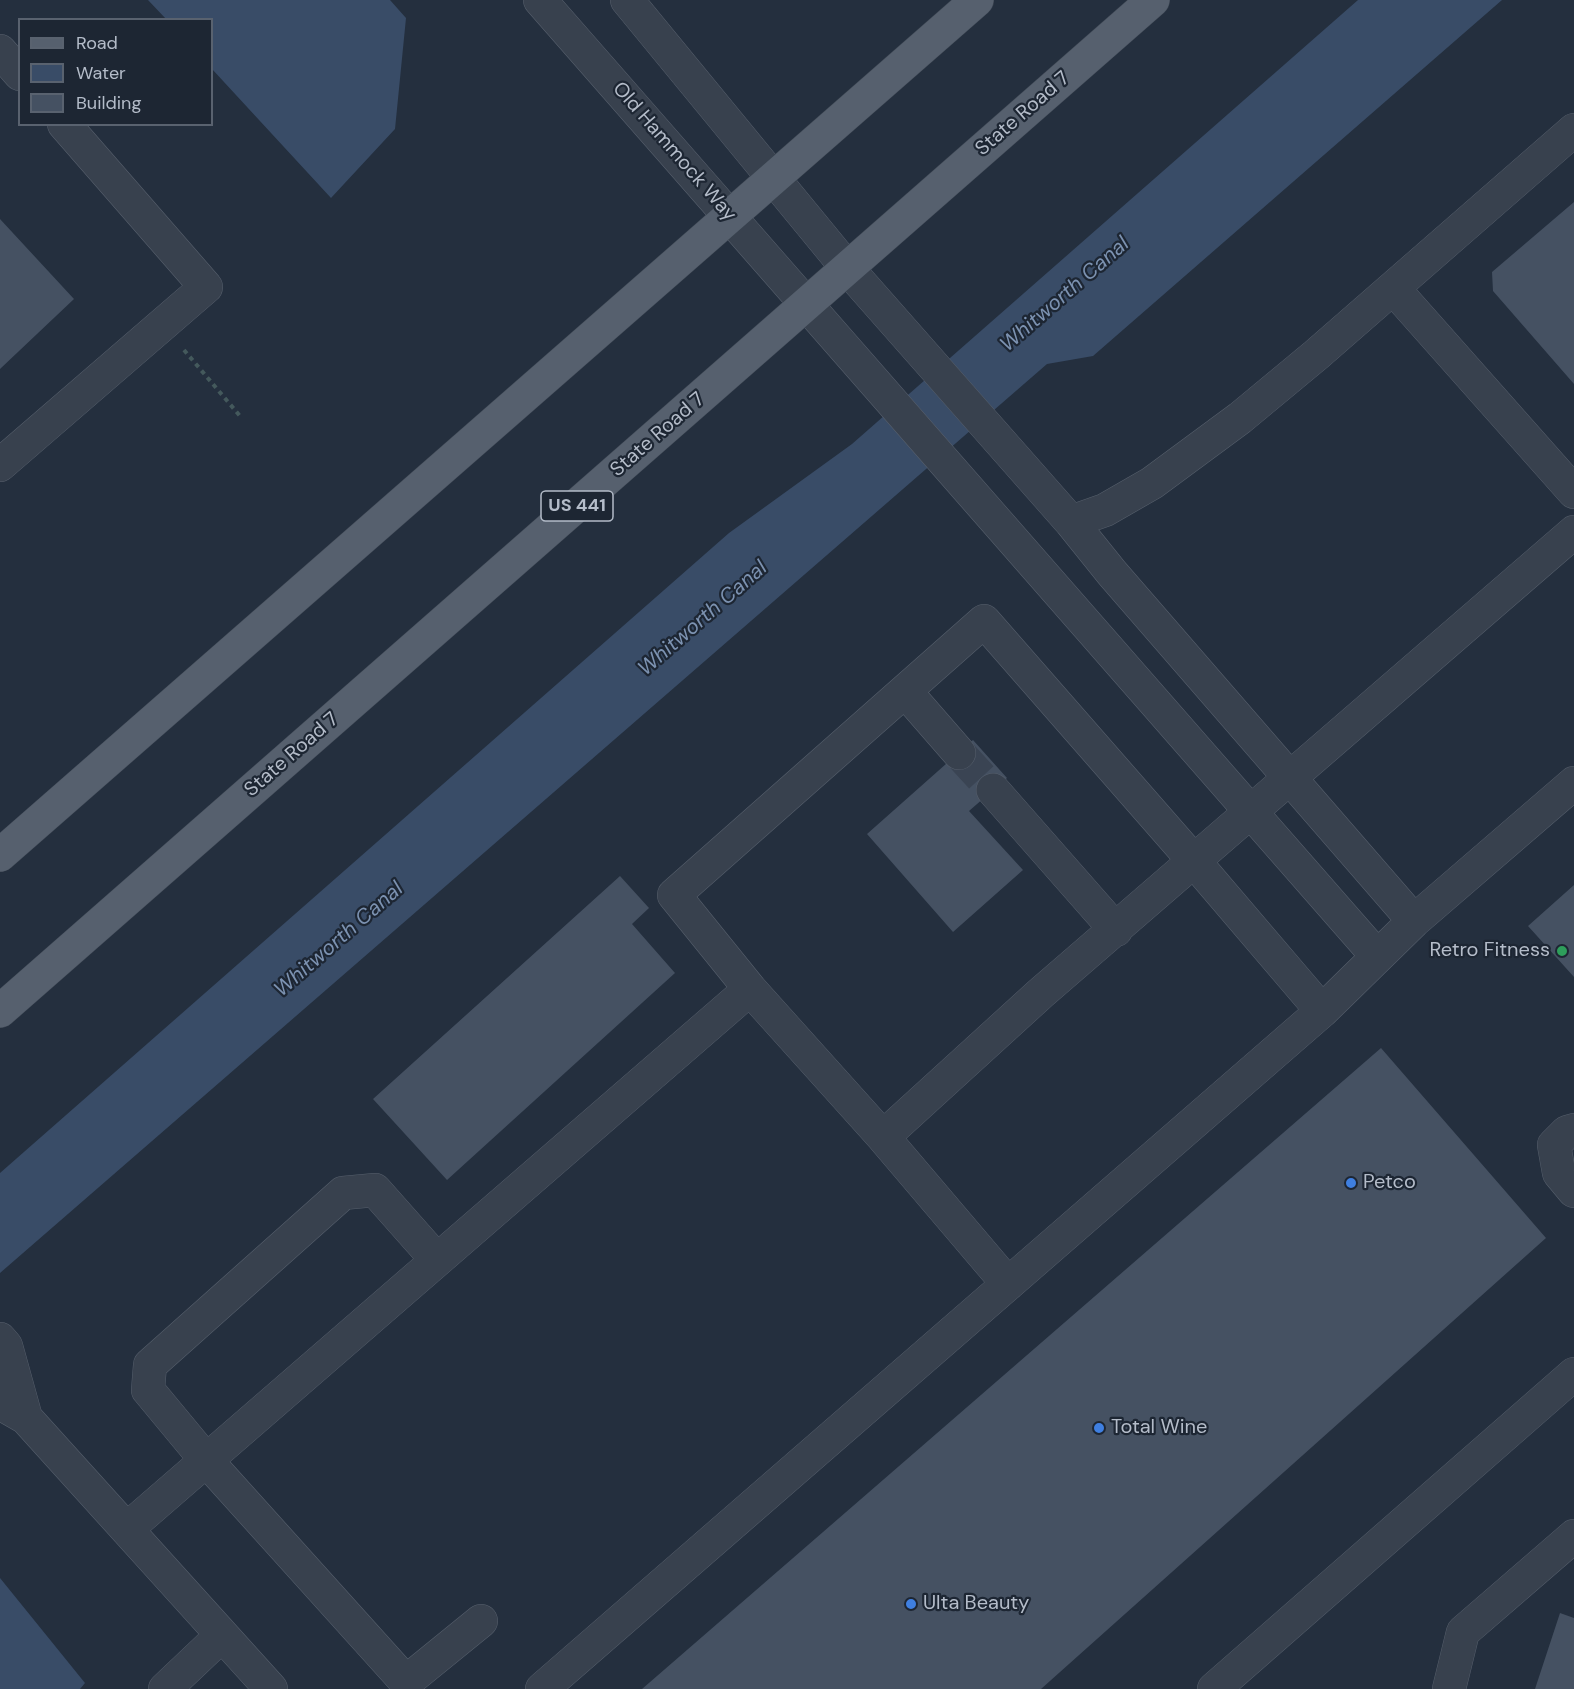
<!DOCTYPE html>
<style>
body{margin:0}
#map{position:relative;width:1574px;height:1689px;overflow:hidden;background:#242f3e;font-family:"DM Sans",sans-serif}
canvas{display:block}
.legend{position:absolute;left:18px;top:18px;width:195px;height:108px;box-sizing:border-box;background:#1d2633;border:2px solid #59626f;margin:0;padding:8px 10px;list-style:none;font-size:18px;color:#b4bcc9}
.legend li{display:flex;align-items:center;gap:12px;height:30px}
.legend b{width:30px;border:2px solid #59626f}
</style>
<div id="map">
<canvas width="1574" height="1689"></canvas>
<ul class="legend">
<li><b style="height:8px;background:#56606e"></b>Road</li>
<li><b style="height:16px;background:#394c67"></b>Water</li>
<li><b style="height:16px;background:#455162"></b>Building</li>
</ul>
</div>
<script>
const ctx = document.querySelector('canvas').getContext('2d');
ctx.lineJoin = 'round';
function fill(path, color) { ctx.fillStyle = color; ctx.fill(path, 'evenodd'); }
function trace(path, color, width, dash) { ctx.strokeStyle = color; ctx.lineWidth = width; ctx.lineCap = dash ? 'butt' : 'round'; ctx.setLineDash(dash || []); ctx.stroke(path); }
function label(font, color, halo, rows, align = 'center') {
  ctx.font = font + ' "DM Sans",sans-serif'; ctx.lineWidth = 4.5; ctx.setLineDash([]); ctx.textBaseline = 'middle'; ctx.strokeStyle = halo; ctx.fillStyle = color; for (const [text, x, y, turn = 0] of rows) {
    ctx.save(); ctx.translate(x, y); ctx.rotate((+turn || 0) * Math.PI / 180); ctx.textAlign = isNaN(turn) ? turn : align; if (halo) ctx.strokeText(text, 0, 0); ctx.fillText(text, 0, 0); ctx.restore();
  }
}
fill(new Path2D(`
 M148,0H390L406,18L395,129L331,198L212,69V20L166,19Z
 M1358,0H1502L1093,356L1047,364L0,1273V1173L729,533L852,444Z
 M0,1578L85,1683L80,1689H0Z`), '#394c67');
fill(new Path2D(`
 M1574,202V384L1493,291L1492,272Z
 M0,219L74,299L0,369Z
 M973,740L1007,778L969,811L1023,870L953,932L867,834Z
 M620,876L649,908L632,924L675,973L447,1180L373,1099Z
 M1574,885V977L1528,926Z
 M1381,1048L1546,1238L1041,1689H642Z
 M1560,1613L1574,1618V1689H1535Z`), '#455162');
trace(new Path2D(`
 M959,753L993,790`), '#3a4453', 33, [33, 16]);
const minor = new Path2D(`
 M540,0L1377,956
 M627,0L848,269L1071,522L1112,573L1414,921
 M0,51L20,74
 M1393,288L1574,492
 M0,465L206,287L64,124
 M1071,522L1105,510L1152,483L1240,418L1316,355L1574,130
 M905,691L959,753
 M993,790L1116,930
 M750,989L883,1137L1008,1284
 M1574,1130L1567,1132L1554,1145L1559,1173L1574,1191
 M883,1137L1041,993L1574,532
 M437,1260L375,1190L343,1193L150,1365L148,1390L206,1460L406,1682L481,1621
 M0,1339L6,1346L26,1418
 M0,1403L26,1418L271,1689
 M127,1529L750,989L674,895L984,621L1194,861L1322,1011
 M165,1689L222,1635
 M542,1689L1322,1011L1414,921L1574,783
 M1214,1689L1574,1374
 M1449,1689L1463,1632L1574,1536`);
const major = new Path2D(`
 M0,855L977,0
 M0,1011L1153,0`);
trace(minor, '#565f6c', 34);
trace(major, '#414a57', 34);
trace(new Path2D(`
 M184,350L240,416`), '#44595c', 4, [4.5, 4.5]);
trace(minor, '#38414e', 33);
trace(major, '#56606e', 33);
for (const [x, y, r, color] of [
 [1562,951,6,"#2e9e5b"],
 [1351,1183,6,"#3f7fe0"],
 [1099,1428,6,"#3f7fe0"],
 [911,1604,6,"#3f7fe0"]
]) { const dot = new Path2D(); dot.arc(x, y, r, 0, 2 * Math.PI); ctx.fillStyle = color; ctx.fill(dot); trace(dot, '#1d2633', 2); }
for (const [x, y, w] of [
 [577,506,72]
]) { const box = new Path2D(); box.roundRect(x - w / 2, y - 15, w, 30, 4.5); ctx.fillStyle = '#1d2633'; ctx.fill(box); trace(box, '#b4bcc9', 1.5); }
label('bold 18px', '#b4bcc9', null, [
 ["US 441",577,506]
]);
label('20px', '#b4bcc9', '#1d2633', [
 ["State Road 7",1023,114,-41],
 ["Old Hammock Way",674,152,49],
 ["State Road 7",658,435,-41],
 ["State Road 7",292,755,-41]
]);
label('20px', '#b4bcc9', '#1d2633', [
 ["Retro Fitness",1550,951,"right"],
 ["Petco",1363,1183],
 ["Total Wine",1111,1428],
 ["Ulta Beauty",923,1604]
], 'left');
label('italic 21px', '#7c92b1', '#1d2633', [
 ["Whitworth Canal",1065,295,-41],
 ["Whitworth Canal",703,619,-41],
 ["Whitworth Canal",339,940,-41]
]);
</script>
